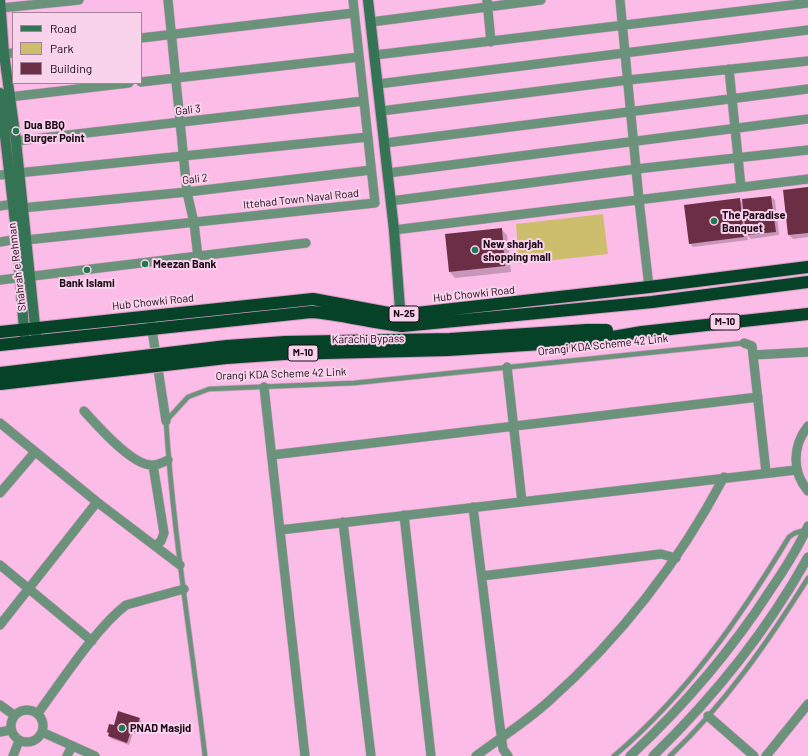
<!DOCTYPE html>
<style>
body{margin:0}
#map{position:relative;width:808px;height:756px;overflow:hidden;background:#fbbce7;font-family:Barlow,sans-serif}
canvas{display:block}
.legend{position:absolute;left:12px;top:12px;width:130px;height:72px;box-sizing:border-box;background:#f9d3ec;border:1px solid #a18297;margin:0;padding:5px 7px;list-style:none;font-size:12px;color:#1c0817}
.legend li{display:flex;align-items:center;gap:8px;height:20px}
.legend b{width:20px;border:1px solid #a18297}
</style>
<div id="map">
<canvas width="808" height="756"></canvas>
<ul class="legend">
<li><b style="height:5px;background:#347353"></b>Road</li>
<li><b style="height:11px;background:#cdbe6e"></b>Park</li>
<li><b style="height:11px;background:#6b2e45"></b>Building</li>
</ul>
</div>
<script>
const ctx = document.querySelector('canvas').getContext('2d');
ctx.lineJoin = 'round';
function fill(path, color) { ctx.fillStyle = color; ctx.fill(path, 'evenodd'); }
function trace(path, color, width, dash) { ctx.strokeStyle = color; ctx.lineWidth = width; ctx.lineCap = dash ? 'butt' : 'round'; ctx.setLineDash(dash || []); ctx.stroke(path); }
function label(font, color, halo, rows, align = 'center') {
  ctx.font = font + ' Barlow,sans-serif'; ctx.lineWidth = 4; ctx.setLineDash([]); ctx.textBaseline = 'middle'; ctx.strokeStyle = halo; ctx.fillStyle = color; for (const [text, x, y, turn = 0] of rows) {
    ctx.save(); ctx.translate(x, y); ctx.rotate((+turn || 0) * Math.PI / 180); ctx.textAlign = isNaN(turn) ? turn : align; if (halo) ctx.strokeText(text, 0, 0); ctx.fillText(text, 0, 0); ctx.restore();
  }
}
fill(new Path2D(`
 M603,214L608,254L519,264L516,224Z`), '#cdbe6e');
fill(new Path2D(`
 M808,188V237L793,239L789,235L784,191Z
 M771,197L775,200L779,235L751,239L747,235L748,240L693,247L690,243L739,199L743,203Z
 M501,229L507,235L511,272L455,278L450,272Z
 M139,719L142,722L138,734L133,733L129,745L112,739L109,736L114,726Z`), '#0003');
fill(new Path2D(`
 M808,187V233L788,235L783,190Z
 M771,196L776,232L746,235L742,199Z
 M740,198L744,237L689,244L684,205Z
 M502,228L505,266L449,272L445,234Z
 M118,711L140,718L135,732L131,731L127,743L108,736L109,733L107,732L109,724L114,725Z`), '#6b2e45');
const lane = new Path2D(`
 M205,756C192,644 173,533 166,421L188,397L209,389L354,383L744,343
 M614,756C687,694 740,618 789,537L795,533L806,530
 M670,756C725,704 768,642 808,578`);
const street = new Path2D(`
 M168,0L187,192L194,223L198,257
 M487,0L491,42
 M620,0L639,200L649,287
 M1,8L79,0
 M371,22L541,0
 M141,38L354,13
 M4,54L13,53
 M375,55L808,3
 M729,69L741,187
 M141,82L359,57
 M378,84L808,30
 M9,97L129,83
 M381,111L628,80L808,61
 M16,141L364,101
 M385,143L808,89
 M18,173L368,137
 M388,173L808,119
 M0,175L10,174
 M391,201L636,169L808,150
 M0,206L13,204
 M22,208L187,192L371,170
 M394,230L808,179
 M26,240L375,203L353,0
 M0,242L17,239
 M0,280L306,243
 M151,323L166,421
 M744,343L752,346L766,472
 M753,355L808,352
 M507,367L522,502
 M264,387L305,756
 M84,411C97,425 133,467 153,465C158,465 164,462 168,460
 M0,423L97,502L180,565
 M808,426C792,446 792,472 808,491
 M272,455L758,397
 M153,465L164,533L161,541L155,546
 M0,493L35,452
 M473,507L499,719L503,749L508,756
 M404,515L431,756
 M343,522L371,756
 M280,530L796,470
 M0,565L92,641
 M482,576L661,554L676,558
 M0,625L97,502
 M0,705L14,715
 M11 726a16 16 0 1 1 32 0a16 16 0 1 1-32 0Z
 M38,713C62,681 95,629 126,605L184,589
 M708,716L754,756
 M0,732L11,730
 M42,732L95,756
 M13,756L19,741
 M67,756L72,746
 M476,756C500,738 526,722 549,701C621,637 679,562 724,477
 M630,756C684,706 731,651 771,589C784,570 798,548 808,526
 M653,756C714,697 767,631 808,557
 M766,756L808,704`);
const secondary = new Path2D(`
 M0,0L4,54L16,141L36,336
 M368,0L394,230L401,322
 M0,93L17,239L25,342`);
const highway = new Path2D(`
 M0,332L313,299L399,315L649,287L808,267
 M607,338L642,332L808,314
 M0,345L311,312C341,314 371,323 402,326L652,302L808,282`);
trace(lane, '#d39cc2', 6);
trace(street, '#d39cc2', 10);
trace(secondary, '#d39cc2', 12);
trace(highway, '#d39cc2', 14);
trace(lane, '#6b937c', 4.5);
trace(street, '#6b937c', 9);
trace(secondary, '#347353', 10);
trace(highway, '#054228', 12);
const highwayBridge = new Path2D(`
 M0,373L227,346L285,342L450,339L587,330H607
 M0,384L226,358L284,354L448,350L588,341L607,338`);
trace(highwayBridge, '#d39cc2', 14, []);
trace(highwayBridge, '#054228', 12);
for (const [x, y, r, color] of [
 [16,131,4,"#1e7b51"],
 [714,221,4,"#1e7b51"],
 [475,250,4,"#1e7b51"],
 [145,264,4,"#1e7b51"],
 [87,270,4,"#1e7b51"],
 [122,728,4,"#1e7b51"]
]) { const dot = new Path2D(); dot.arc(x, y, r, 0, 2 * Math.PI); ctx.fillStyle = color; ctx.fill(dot); trace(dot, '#f9d3ec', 1.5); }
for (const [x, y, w] of [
 [404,314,30],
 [725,322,30],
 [303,353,30]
]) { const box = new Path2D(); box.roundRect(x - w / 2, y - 8, w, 16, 3); ctx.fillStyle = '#f9d3ec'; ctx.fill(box); trace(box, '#1c0817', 1); }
label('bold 10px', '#1c0817', null, [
 ["N-25",404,314],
 ["M-10",725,322],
 ["M-10",303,353]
]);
label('11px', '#1c0817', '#f9d3ec', [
 ["Gali 3",188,110,-7],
 ["Gali 2",195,179,-7],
 ["Ittehad Town Naval Road",301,199,-6],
 ["Shahrah e Rehman",17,267,-97],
 ["Hub Chowki Road",474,294,-6],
 ["Hub Chowki Road",153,302,-6],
 ["Karachi Bypass",368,339,-1],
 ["Orangi KDA Scheme 42 Link",603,345,-6],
 ["Orangi KDA Scheme 42 Link",281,374,-2]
]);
label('bold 11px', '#1c0817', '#f9d3ec', [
 ["Dua BBQ",24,125],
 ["Burger Point",24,138],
 ["The Paradise",722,215],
 ["Banquet",722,228],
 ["New sharjah",483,244],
 ["shopping mall",483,257],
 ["Meezan Bank",153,264],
 ["Bank Islami",87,283,"center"],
 ["PNAD Masjid",130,728]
], 'left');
</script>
